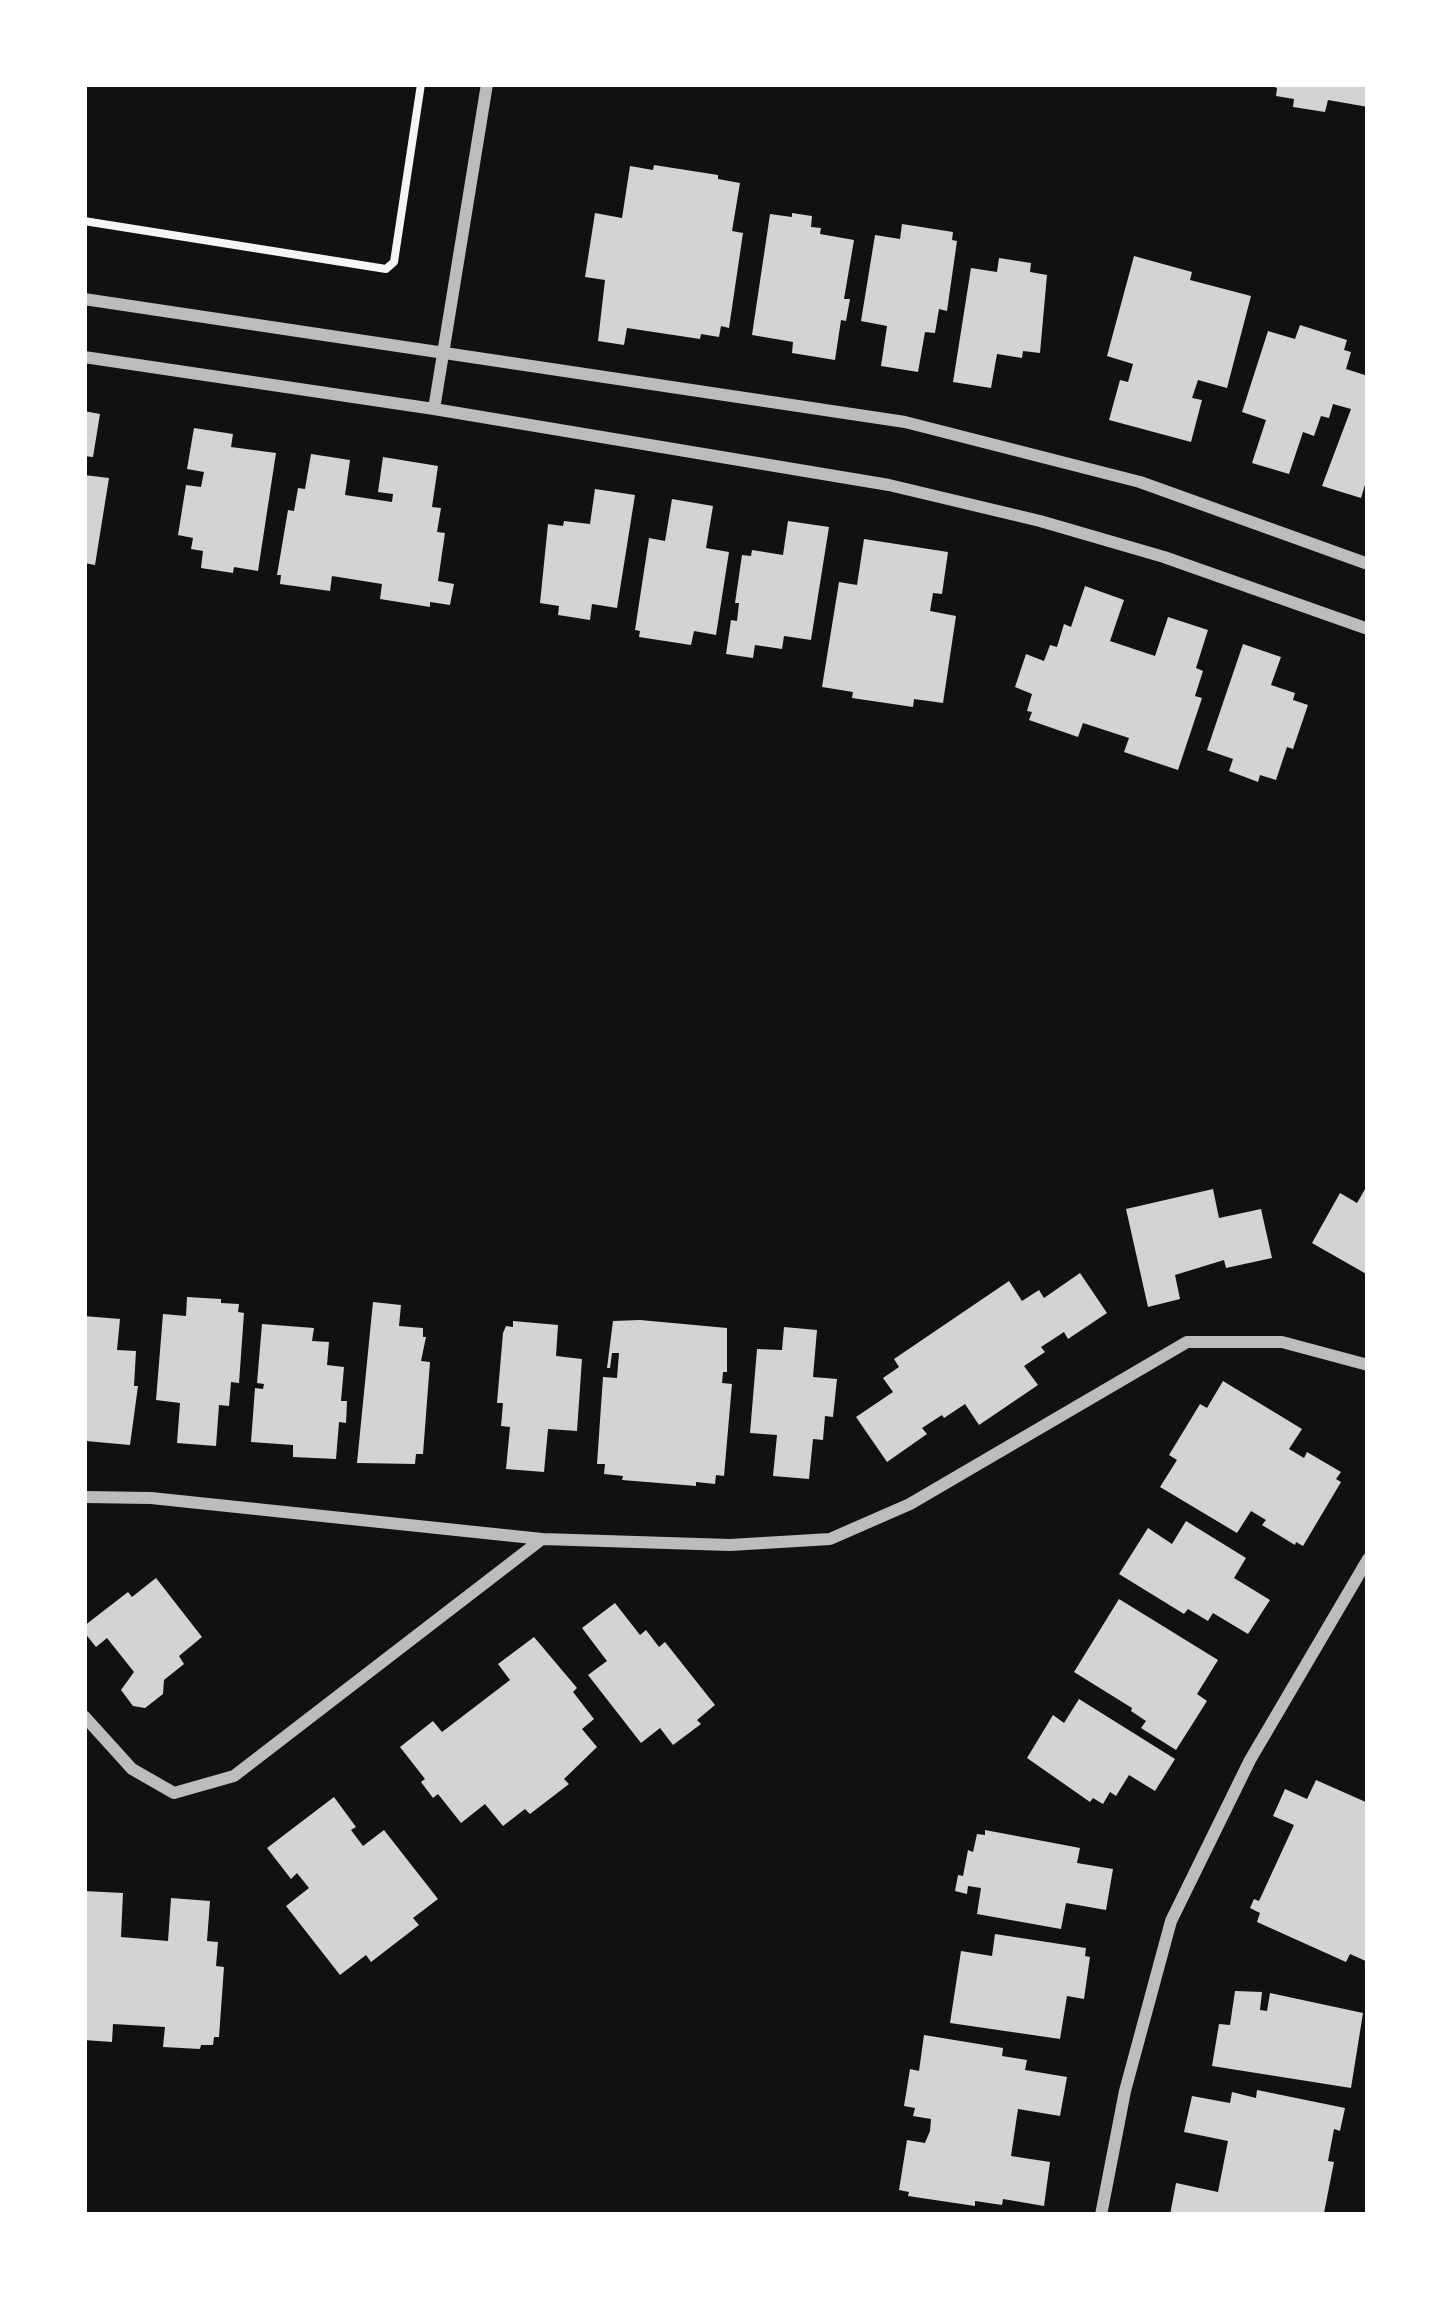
<!DOCTYPE html>
<style>
body{margin:0}
#map{position:relative;width:1452px;height:2299px;overflow:hidden;background:#111;font-family:"Archivo Narrow",sans-serif}
canvas{display:block}
.frame{position:absolute;inset:0;border:87px solid #fff;pointer-events:none}
</style>
<div id="map">
<canvas width="1452" height="2299"></canvas>
<div class="frame"></div>
</div>
<script>
const ctx = document.querySelector('canvas').getContext('2d');
ctx.lineJoin = 'round';
function fill(path, color) { ctx.fillStyle = color; ctx.fill(path, 'evenodd'); }
function trace(path, color, width, dash) { ctx.strokeStyle = color; ctx.lineWidth = width; ctx.lineCap = dash ? 'butt' : 'round'; ctx.setLineDash(dash || []); ctx.stroke(path); }
fill(new Path2D(`
 M1267,84H1368V107L1328,100L1325,112L1293,107L1294,99L1276,96L1277,88Z
 M654,165L718,175V179L740,183L732,231L743,233L729,328L721,326L719,337L701,334L700,339L627,328L624,345L598,341L605,280L585,277L595,213L622,218L630,166L653,170Z
 M792,213L812,216L811,227L821,228L820,234L854,240L844,299H850L846,321L841,320L835,360L792,353L793,342L752,335L770,214L792,217Z
 M902,224L953,232L952,240L957,241L947,311L939,309L935,333L925,332L918,372L881,366L887,326L861,321L875,235L900,239Z
 M1134,256L1192,272L1190,280L1251,296L1227,388L1198,380L1192,398L1202,400L1191,442L1109,420L1120,380L1128,382L1133,364L1107,356Z
 M999,258L1031,263L1030,272L1047,275L1040,353L1023,351L1022,358L997,354L991,388L953,382L971,268L997,272Z
 M1300,325L1347,340L1344,350L1351,352L1346,369L1368,376V475L1361,498L1322,486L1351,409L1333,404L1329,418L1321,416L1314,436L1303,432L1289,474L1252,463L1266,420L1242,412L1268,331L1295,339Z
 M84,411L100,414L93,457L84,456Z
 M194,428L233,434L231,447L276,453L258,571L234,567L233,573L201,568L203,551L191,549L193,538L178,535L186,485L201,487L204,472L187,469Z
 M311,454L350,460L345,495L392,502L393,494L378,492L383,457L438,466L432,507L441,508L437,532L445,533L438,581L454,584L450,605L430,602V607L380,599L382,584L332,576L330,591L280,584L281,575H277L288,510L294,511L298,488L305,489Z
 M84,475L109,478L95,565L84,563Z
 M595,489L635,495L617,608L592,604L590,620L558,615L559,606L540,603L548,524L563,526L564,521L590,524Z
 M672,499L713,506L706,548L729,552L716,635L694,631L691,645L639,637L640,631L635,630L649,538L665,541Z
 M788,521L829,527L811,640L784,636L782,649L755,645L753,658L726,654L731,620L737,621L739,603H735L742,555L751,556L752,550L783,555Z
 M864,539L948,552L942,594L933,593L930,611L956,616L943,703L914,699L913,707L852,698L853,692L822,687L839,582L857,585Z
 M1085,586L1124,600L1110,641L1155,656L1168,617L1208,630L1196,668L1203,671L1195,696L1202,698L1178,770L1124,752L1129,738L1083,723L1078,737L1029,720L1032,712L1027,711L1032,694L1015,687L1026,654L1044,661L1050,645L1057,647L1064,624L1071,627Z
 M1243,644L1281,657L1271,685L1295,693L1293,700L1308,705L1293,749L1287,747L1276,780L1260,775L1258,782L1229,771L1233,759L1207,750Z
 M1368,1184V1275L1312,1243L1340,1193L1357,1203Z
 M1213,1189L1219,1218L1261,1209L1272,1258L1226,1268L1224,1260L1175,1275L1180,1299L1148,1307L1126,1209Z
 M1080,1273L1107,1313L1068,1339L1064,1332L1041,1347L1045,1352L1024,1366L1038,1385L979,1425L965,1404L944,1418L942,1415L922,1428L927,1434L887,1462L856,1417L893,1392L883,1378L899,1367L894,1359L1009,1281L1022,1301L1039,1290L1044,1298Z
 M187,1297L221,1299V1303L239,1304L238,1312L244,1313L239,1383L231,1382L229,1406L219,1405L216,1446L177,1443L180,1403L156,1400L163,1314L186,1316Z
 M373,1302L401,1305L399,1326L423,1328V1337H426L421,1361L430,1362L423,1454H416L415,1464L357,1463Z
 M84,1316L120,1319L117,1350L136,1351L134,1386H138L130,1445L86,1441Z
 M640,1320L727,1328V1372H723L722,1383L732,1384L724,1476L716,1475L715,1484L696,1482V1486L622,1480L623,1476L604,1474L605,1464H597L603,1377L617,1378L619,1353H612L610,1368H607L613,1321Z
 M513,1321L558,1325L556,1356L582,1359L577,1431L548,1429L544,1472L506,1469L510,1427L501,1426L503,1403H497L503,1333L506,1326L513,1327Z
 M262,1324L314,1328L312,1341L329,1342L327,1365L344,1367L341,1401H347L346,1423L339,1422L336,1459L293,1457V1445L251,1442L255,1388L263,1389L264,1384L257,1383Z
 M784,1327L817,1330L813,1377L837,1379L833,1417L825,1416L823,1440L813,1439L809,1479L773,1476L777,1435L750,1433L757,1349L782,1350Z
 M1223,1381L1302,1429L1289,1449L1304,1458L1307,1452L1341,1472L1336,1479L1341,1482L1303,1546L1296,1542L1295,1545L1262,1525L1266,1520L1251,1511L1237,1533L1160,1487L1177,1460L1169,1455L1200,1404L1207,1408Z
 M1186,1521L1246,1558L1234,1578L1270,1600L1248,1634L1213,1613L1208,1621L1188,1609L1184,1614L1119,1574L1148,1528L1172,1544Z
 M156,1578L202,1637L179,1656L184,1664L164,1680L163,1694L145,1708L133,1706L121,1690L134,1672L107,1638L96,1647L84,1632V1626L128,1592L132,1597Z
 M1119,1599L1218,1660L1197,1694L1207,1701L1176,1750L1141,1728L1146,1721L1131,1711L1132,1708L1074,1672Z
 M615,1603L640,1635L646,1630L659,1647L665,1642L715,1705L697,1720L701,1724L673,1745L660,1728L641,1743L588,1675L607,1661L582,1628Z
 M534,1637L577,1688L573,1692L594,1719L582,1729L597,1747L564,1779L569,1784L530,1814L525,1809L503,1826L485,1804L461,1823L438,1794L433,1798L421,1782L425,1779L400,1747L433,1721L442,1732L510,1680L498,1664Z
 M1079,1699L1175,1759L1155,1791L1129,1775L1116,1796L1110,1792L1103,1804L1093,1798L1090,1802L1027,1758L1053,1715L1064,1723Z
 M1316,1780L1368,1803V1962L1350,1954L1346,1962L1257,1922L1260,1913L1250,1908L1254,1899L1259,1901L1294,1825L1273,1816L1285,1789L1307,1799Z
 M334,1797L356,1827L351,1830L363,1846L384,1830L438,1899L413,1918L419,1925L371,1962L366,1955L340,1975L286,1906L309,1888L297,1873L291,1879L267,1848Z
 M985,1830L1080,1848L1077,1863L1113,1869L1106,1910L1066,1903L1061,1929L977,1914L981,1888L968,1886L967,1894L955,1891L958,1875L963,1876L968,1850L973,1852L977,1834L985,1835Z
 M84,1891L123,1893L121,1937L168,1941L171,1898L210,1901L207,1941L218,1942L216,1966L224,1967L219,2037H214L213,2045H201L200,2049L163,2047L165,2027L113,2024L112,2042L84,2040Z
 M995,1934L1086,1948L1085,1956L1090,1957L1084,1999L1067,1996L1060,2039L950,2023L961,1951L992,1956Z
 M1235,1991L1262,1992L1260,2010L1267,2011L1270,1993L1363,2013L1351,2088L1212,2066L1219,2024L1230,2025Z
 M924,2035L1003,2048L1002,2056L1027,2060L1025,2070L1067,2077L1060,2116L1018,2109L1011,2156L1050,2162L1044,2206L1003,2199L1002,2205L975,2201V2206L908,2196L909,2192L899,2190L907,2140L925,2143L930,2131L931,2119L913,2116L915,2108L904,2106L910,2069L919,2071Z
 M1257,2090L1345,2108L1340,2131L1334,2129L1328,2161L1334,2162L1324,2213L1170,2215L1176,2183L1218,2192L1228,2141L1184,2132L1192,2096L1230,2103L1232,2092L1256,2098Z`), '#d3d3d3');
trace(new Path2D(`
 M84,221L386,269L394,262L421,84`), '#f5f5f5', 8);
trace(new Path2D(`
 M84,299L905,422L1140,482L1368,564
 M84,357L434,409L889,485L1040,521L1164,557L1368,629
 M434,409L487,84
 M84,1497L151,1498L542,1539L234,1776L174,1793L132,1769L84,1716
 M542,1539L730,1545L830,1539L910,1504L1187,1342H1282L1368,1365
 M1101,2215L1125,2091L1171,1921L1250,1760L1368,1559`), '#bcbcbc', 12);
</script>
